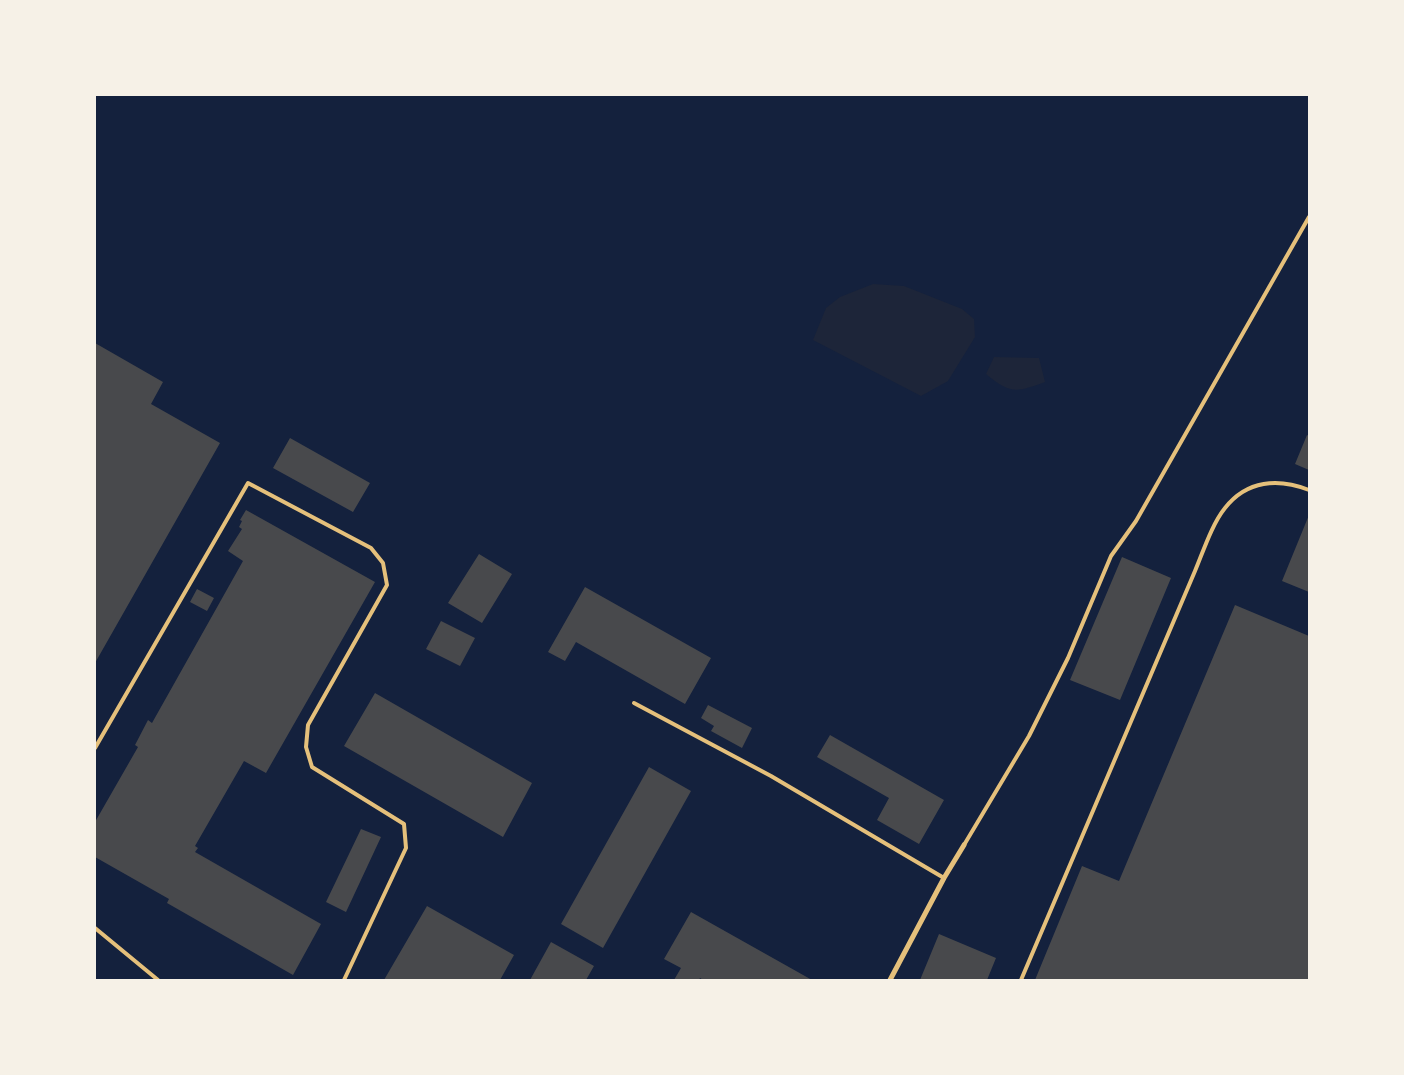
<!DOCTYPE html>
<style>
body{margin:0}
#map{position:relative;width:1404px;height:1075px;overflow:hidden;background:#14213d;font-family:Overpass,sans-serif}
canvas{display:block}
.frame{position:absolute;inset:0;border:96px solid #f6f1e7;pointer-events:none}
</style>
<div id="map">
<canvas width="1404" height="1075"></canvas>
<div class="frame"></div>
</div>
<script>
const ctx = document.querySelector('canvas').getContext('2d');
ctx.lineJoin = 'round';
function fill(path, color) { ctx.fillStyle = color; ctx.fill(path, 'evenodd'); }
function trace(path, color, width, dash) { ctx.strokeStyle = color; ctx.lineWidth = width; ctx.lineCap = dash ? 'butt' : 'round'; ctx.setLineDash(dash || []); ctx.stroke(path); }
fill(new Path2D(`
 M873,284L904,286L962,309L974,319L975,337L948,381L921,396L813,340L826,308L840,297Z
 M994,357L1039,358L1045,382C1017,392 1011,395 986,374Z`), '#1d2539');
fill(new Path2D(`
 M95,343L163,382L151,404L220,443L95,663Z
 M1307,435L1309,436V470L1295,464Z
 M290,438L370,483L353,512L273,468Z
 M246,510L375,582L266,773L244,761L195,846L198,848L195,852L321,924L293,975L167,903L169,899L95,857V822L138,747L135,745L148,720L152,723L243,561L228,551L242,529L239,527L242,521L240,520Z
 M1309,515V592L1282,581Z
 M479,554L512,574L482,623L448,603Z
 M1122,557L1171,578L1120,700L1070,680Z
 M585,587L711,658L685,704L576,642L565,661L548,652Z
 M197,589L214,598L207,611L190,602Z
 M1235,605L1309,636V980H1035L1082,866L1119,881Z
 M441,621L475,638L460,666L426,649Z
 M375,693L532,783L503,837L344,746Z
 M708,705L752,728L742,748L711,731L714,726L701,718Z
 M830,735L944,800L919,844L877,820L889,798L817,757Z
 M649,767L691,791L603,948L561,924Z
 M361,829L381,837L346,912L326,902Z
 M427,906L514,955L500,980H384Z
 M691,912L812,980H703L700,978L699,980H674L681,968L664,959Z
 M939,934L996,958L987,980H920Z
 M551,942L594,966L586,980H530Z`), '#48494c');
trace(new Path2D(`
 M634,703L771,776L944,878
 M95,748L248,483L371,548L383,563L387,585L308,725L306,747L312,767L404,824L406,848L344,980
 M964,845L1029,736L1068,658L1111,556L1136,521L1309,217
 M95,928L158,980
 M1021,980L1195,571C1203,552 1212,524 1225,508C1247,480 1278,478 1309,490`), '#e5c07b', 4);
trace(new Path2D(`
 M890,980L944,878L964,845`), '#e5c07b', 5);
</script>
